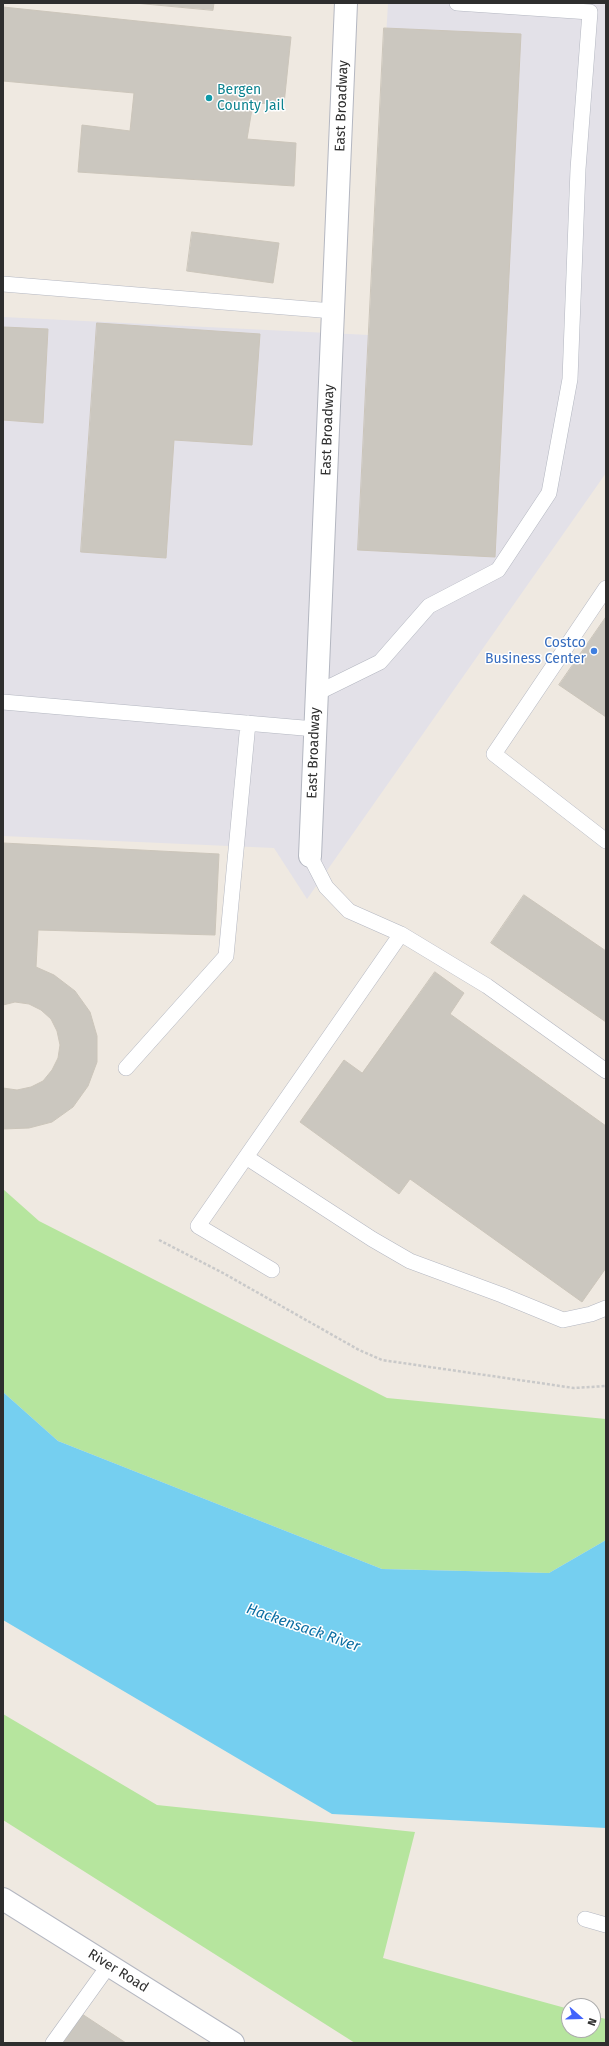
<!DOCTYPE html>
<style>
body{margin:0}
#map{position:relative;width:609px;height:2046px;overflow:hidden;background:#efe9e1;font-family:"Fira Sans",sans-serif}
canvas{display:block}
.frame{position:absolute;inset:0;border:4px solid #2e2e2e;pointer-events:none}
.north{position:absolute;left:561px;top:1998px;width:40px;height:40px;box-sizing:border-box;background:#fff;border:1px solid #ababab;border-radius:50%;rotate:110deg;font-size:11px;font-weight:700;line-height:16px;text-align:center;color:#2e2e2e}
.north::after{content:'';display:block;margin:auto;width:14px;height:18px;background:#4264fb;clip-path:polygon(50% 0,100% 100%,50% 72%,0 100%)}
</style>
<div id="map">
<canvas width="609" height="2046"></canvas>
<div class="frame"></div>
<div class="north">N</div>
</div>
<script>
const ctx = document.querySelector('canvas').getContext('2d');
ctx.lineJoin = 'round';
function fill(path, color) { ctx.fillStyle = color; ctx.fill(path, 'evenodd'); }
function trace(path, color, width, dash) { ctx.strokeStyle = color; ctx.lineWidth = width; ctx.lineCap = dash ? 'butt' : 'round'; ctx.setLineDash(dash || []); ctx.stroke(path); }
function label(font, color, halo, rows, align = 'center') {
  ctx.font = font + ' "Fira Sans",sans-serif'; ctx.lineWidth = 3; ctx.setLineDash([]); ctx.textBaseline = 'middle'; ctx.strokeStyle = halo; ctx.fillStyle = color; for (const [text, x, y, turn = 0] of rows) {
    ctx.save(); ctx.translate(x, y); ctx.rotate((+turn || 0) * Math.PI / 180); ctx.textAlign = isNaN(turn) ? turn : align; if (halo) ctx.strokeText(text, 0, 0); ctx.fillText(text, 0, 0); ctx.restore();
  }
}
fill(new Path2D(`
 M388,3H606V473L307,899L274,848L3,836V317L369,335Z`), '#e3e1e8');
fill(new Path2D(`
 M3,1189L39,1221L387,1398L606,1419V1540L549,1573L382,1569L58,1441L3,1392Z
 M3,1714L157,1805L415,1832L383,1958L569,2009V2030H593V2016L606,2019V2043H355L3,1820Z`), '#b6e59e');
fill(new Path2D(`
 M3,1392L58,1441L382,1569L549,1573L606,1540V1828L332,1814L3,1620Z`), '#75cff0');
const building = new Path2D(`
 M135,3H214L213,10Z
 M3,7L291,37L284,104L253,103L247,139L296,143L294,186L78,172L82,125L130,131L134,93L3,81Z
 M384,28L521,34L495,557L358,550Z
 M192,232L279,243L273,283L187,271Z
 M97,323L260,334L252,445L174,440L166,558L81,552Z
 M3,327L48,329L43,423L3,420Z
 M606,617V717L559,685Z
 M3,843L219,854L215,935L38,930L36,967L54,975L75,991L90,1012L97,1036V1062L88,1086L73,1107L52,1122L29,1128L3,1129V1088L17,1090L31,1087L43,1081L52,1070L58,1058L60,1045L57,1031L51,1019L41,1010L29,1004L15,1002L3,1005Z
 M524,895L606,951V1022L491,943Z
 M435,972L464,993L450,1014L606,1126V1268L582,1302L410,1179L399,1194L300,1122L344,1060L362,1073Z
 M82,2014L126,2043H62Z`);
fill(building, '#cbc7bf');
trace(building, '#cbc5ba', 1);
const lane = new Path2D(`
 M3,284L333,311
 M606,588L494,754L606,841
 M317,693L380,662L429,606L498,570L549,493L570,379L578,169L590,12L457,3
 M3,702L315,729
 M310,856L326,887L349,911L401,934L487,986L606,1071
 M126,1068L226,956L248,723
 M246,1157L372,1239L410,1261L502,1295L563,1320L591,1314L606,1308
 M272,1270L198,1226L401,934
 M585,1919L606,1925
 M53,2043L109,1965`);
const street = new Path2D(`
 M310,856L346,3`);
const secondary = new Path2D(`
 M3,1899L233,2043`);
trace(lane, '#b4b7c1', 16);
trace(street, '#b4b7c1', 24);
trace(secondary, '#b4b7c1', 24);
trace(new Path2D(`
 M159,1240L223,1273L359,1350L382,1360L574,1388L606,1386`), '#c9c9c9', 2.5, [3, 2]);
trace(lane, '#fff', 15);
trace(street, '#fff', 22);
trace(secondary, '#fff', 22);
for (const [x, y, r, color] of [
 [209,98,4,"#0f9aa8"],
 [594,651,4,"#3f7fe0"]
]) { const dot = new Path2D(); dot.arc(x, y, r, 0, 2 * Math.PI); ctx.fillStyle = color; ctx.fill(dot); trace(dot, '#fff', 1.5); }
label('14px', '#0d838f', '#fff', [
 ["Bergen",217,90],
 ["County Jail",217,106]
], 'left');
label('14px', '#2e2e2e', '#fff', [
 ["East Broadway",342,106,-88],
 ["East Broadway",328,430,-88],
 ["East Broadway",314,753,-88],
 ["River Road",118,1971,32]
]);
label('14px', '#366cbe', '#fff', [
 ["Costco",586,643],
 ["Business Center",586,659]
], 'right');
label('italic 15px', '#0d6fa3', '#fff', [
 ["Hackensack River",303,1628,19]
]);
</script>
